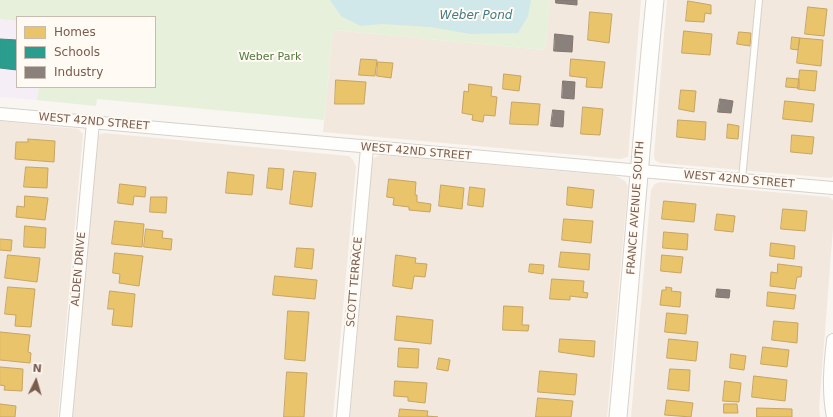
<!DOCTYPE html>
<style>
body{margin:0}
#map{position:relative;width:833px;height:417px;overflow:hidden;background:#f9f5f0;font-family:"DejaVu Sans",sans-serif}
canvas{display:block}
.legend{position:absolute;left:16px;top:16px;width:140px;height:72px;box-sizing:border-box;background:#fffaf3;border:1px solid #cabbb1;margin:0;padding:5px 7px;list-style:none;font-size:12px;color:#7a5c4d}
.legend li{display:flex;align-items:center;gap:8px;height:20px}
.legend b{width:20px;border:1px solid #cabbb1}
.north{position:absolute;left:16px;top:361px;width:40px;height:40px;-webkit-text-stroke:3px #fffaf3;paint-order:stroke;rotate:5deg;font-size:11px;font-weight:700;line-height:16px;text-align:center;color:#7a5c4d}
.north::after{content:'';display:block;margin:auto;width:14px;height:18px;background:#7a5c4d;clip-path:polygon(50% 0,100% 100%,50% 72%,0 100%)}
</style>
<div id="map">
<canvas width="833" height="417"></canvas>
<ul class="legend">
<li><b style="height:11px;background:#e9c46a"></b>Homes</li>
<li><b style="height:11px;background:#2a9d8f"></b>Schools</li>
<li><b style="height:11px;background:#8a817c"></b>Industry</li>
</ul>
<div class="north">N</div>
</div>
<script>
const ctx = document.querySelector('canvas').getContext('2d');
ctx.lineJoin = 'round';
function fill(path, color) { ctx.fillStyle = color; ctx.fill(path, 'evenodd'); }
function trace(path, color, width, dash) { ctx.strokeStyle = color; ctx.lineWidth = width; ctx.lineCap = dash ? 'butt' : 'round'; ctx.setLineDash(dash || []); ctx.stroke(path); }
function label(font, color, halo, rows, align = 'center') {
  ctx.font = font + ' "DejaVu Sans",sans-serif'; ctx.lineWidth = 4; ctx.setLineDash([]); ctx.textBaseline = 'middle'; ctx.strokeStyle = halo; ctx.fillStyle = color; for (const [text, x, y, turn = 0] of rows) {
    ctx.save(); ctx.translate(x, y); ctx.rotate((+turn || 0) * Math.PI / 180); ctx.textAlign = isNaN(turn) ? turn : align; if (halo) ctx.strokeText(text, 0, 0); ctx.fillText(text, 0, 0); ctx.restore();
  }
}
fill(new Path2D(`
 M550,0H641L628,157L620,159L323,132L333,30L545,50Z
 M667,0H833V176L831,178L660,163L655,160L654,155Z
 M0,121L78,129L83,134L58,417H0Z
 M104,133L349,156L353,160L356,167L333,417H72L96,139L100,134Z
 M380,155L616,176L625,181L628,186L607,417H350L372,164L374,158Z
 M660,182L829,197L833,200V228L819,408L820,417H631L651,190L655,184Z`), '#f2e8de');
fill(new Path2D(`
 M0,19L17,21V87H39L37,100L0,97Z`), '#f6eef6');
fill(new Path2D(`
 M0,0H550L545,50L333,30L324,120L97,99L96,106L37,100L39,87H155V17H17V21L0,19Z`), '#e7f0db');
fill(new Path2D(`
 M330,0H531L528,16L518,33L470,34L431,27L381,24L361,26L341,16Z`), '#d0e8ea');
const homes = new Path2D(`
 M688,1L711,5V14L705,13L704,22L686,21Z
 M808,7L827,9L824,36L805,34Z
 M590,12L612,14L609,43L588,40Z
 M684,31L712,34L710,55L682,53Z
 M739,32L751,33L750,46L737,44Z
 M792,37L800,38L798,50L791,49Z
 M800,38L823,40L821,66L797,63Z
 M361,59L377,60L375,76L359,75Z
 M571,59L605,62L602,88L586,87L587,78L570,76Z
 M378,62L393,63L391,78L377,76Z
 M800,70L817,71L815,91L798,89Z
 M504,74L521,76L519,91L503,89Z
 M787,78L799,79V88L786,87Z
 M336,80L366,82L364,104H335Z
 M469,84L492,87L491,96L497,97L495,116L484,115L483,122L472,120L473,115L462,113L464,91L468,92Z
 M681,90L696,91L694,112L679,109Z
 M785,101L814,104L812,122L783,119Z
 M512,102L540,104L538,125L510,124Z
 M583,107L603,109L600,135L581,134Z
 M678,120L706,122L705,140L677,137Z
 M728,124L739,126L738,139L727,138Z
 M792,135L814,137L812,154L791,152Z
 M28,139L55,141L54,162L15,159L16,142H28Z
 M26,167L48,168L47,188L24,187Z
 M269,168L284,169L282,190L267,188Z
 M294,171L316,173L312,207L290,204Z
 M228,172L254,175L252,195L226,193Z
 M389,179L416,182L415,195H417V202L431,204L430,212L409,210V207L393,205L394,198L387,197Z
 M120,184L146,187L145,197L134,196L133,205L118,203Z
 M441,185L464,188L462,209L439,206Z
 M470,187L485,189L483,207L468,205Z
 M568,187L594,190L592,208L567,205Z
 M25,196L48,198L45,220L16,217L17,206L24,207Z
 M151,197H167L166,213L150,212Z
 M664,201L696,204L694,222L662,219Z
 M783,209L807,211L805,231L781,229Z
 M717,214L735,216L733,232L715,230Z
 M564,219L593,221L591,243L562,240Z
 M115,221L144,224L142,247L112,244Z
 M25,226L46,228L45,248L24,247Z
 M146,229L163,231L162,238L172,239L171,250L144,247Z
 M664,232L688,234L687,250L663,248Z
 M0,239L12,240L11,251L0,250Z
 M771,243L795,246L794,259L770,256Z
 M297,248L314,249L312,269L295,267Z
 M561,252L590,254L589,270L559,267Z
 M115,253L143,256L139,286L119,283L120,274L113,273Z
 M8,255L40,258L37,282L5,278Z
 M396,255L416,258L415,263L427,264L425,277L414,276L412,289L393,286Z
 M662,255L683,257L681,273L661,271Z
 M530,264L544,265L543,274L529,272Z
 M778,264L802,267L801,277H797L795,289L770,286L771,272L777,273Z
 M275,276L317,280L315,299L273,295Z
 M552,279L584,281L583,292L588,293L587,298L570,296V300L550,299Z
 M8,287L35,289L31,327L15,326L16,315L5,314Z
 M666,287L672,288L671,291L681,292L680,307L660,305L662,290H666Z
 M110,291L135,294L132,327L112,325L114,309H108Z
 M768,292L796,295L794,309L767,306Z
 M504,306L523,307L522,325H529L528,331L503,330Z
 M288,311L309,312L305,361L285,359Z
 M667,313L688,315L686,334L665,332Z
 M397,316L433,320L431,344L395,340Z
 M774,321L798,323L797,343L772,340Z
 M0,332L30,335L28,352L31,353L30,363L0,360Z
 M560,339L595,341L594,357L559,352Z
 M669,339L698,342L696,361L667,358Z
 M763,347L789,350L787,367L761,364Z
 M399,348L419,349L418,368L398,367Z
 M731,354L746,356L744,370L730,368Z
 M439,358L450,360L448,371L437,369Z
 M0,367L23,369L22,391L4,390L5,386L0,385Z
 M670,369L690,370L689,391L668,389Z
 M540,371L577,374L575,395L538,392Z
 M287,372L307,373L304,417H284Z
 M754,376L787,380L785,401L752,397Z
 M395,381L427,383L425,403L408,401V397L394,396Z
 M725,381L741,383L739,402L723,401Z
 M538,398L573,401L571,417H536Z
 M667,400L693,403L691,417L665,415Z
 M0,404L16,406L15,417H0Z
 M724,404H737L738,413H724Z
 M757,408L792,409V417H757Z
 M400,409L428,411L427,416L438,417H399Z`);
fill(homes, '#e9c46a');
trace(homes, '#c8a561', 1);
const schools = new Path2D(`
 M0,39L17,40V70L0,68Z`);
fill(schools, '#2a9d8f');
trace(schools, '#428a7b', 1);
const industry = new Path2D(`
 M556,0H577V5L556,3Z
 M555,34L573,36L572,52L554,51Z
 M563,81L575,82L574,99L562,98Z
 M720,99L733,101L731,113L718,112Z
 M553,110L564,111L563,127L551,126Z
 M717,289L730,290L729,298L716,297Z`);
fill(industry, '#8a817c');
trace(industry, '#85766e', 1);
const lane = new Path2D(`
 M742,179L759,0`);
const street = new Path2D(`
 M0,114L833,188
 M66,417L93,122
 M343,417L367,148
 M833,417C828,391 830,366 833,340`);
const secondary = new Path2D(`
 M618,417C631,278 641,139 655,0`);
trace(lane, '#d7d1cb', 8);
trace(street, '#d7d1cb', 14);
trace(secondary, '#d9d2cb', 19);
trace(lane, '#fefefd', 6);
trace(street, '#fefefd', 12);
trace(secondary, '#fefefd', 17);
label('11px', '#537a41', '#fffaf3', [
 ["Weber Park",270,57]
]);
label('11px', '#7a5c4d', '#fffaf3', [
 ["WEST 42ND STREET",94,122,5],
 ["WEST 42ND STREET",416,152,5],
 ["WEST 42ND STREET",739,180,5],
 ["FRANCE AVENUE SOUTH",636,208,-86],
 ["ALDEN DRIVE",79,269,-85],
 ["SCOTT TERRACE",355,282,-85]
]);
label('italic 12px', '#437c86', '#fffaf3', [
 ["Weber Pond",476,16]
]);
</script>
